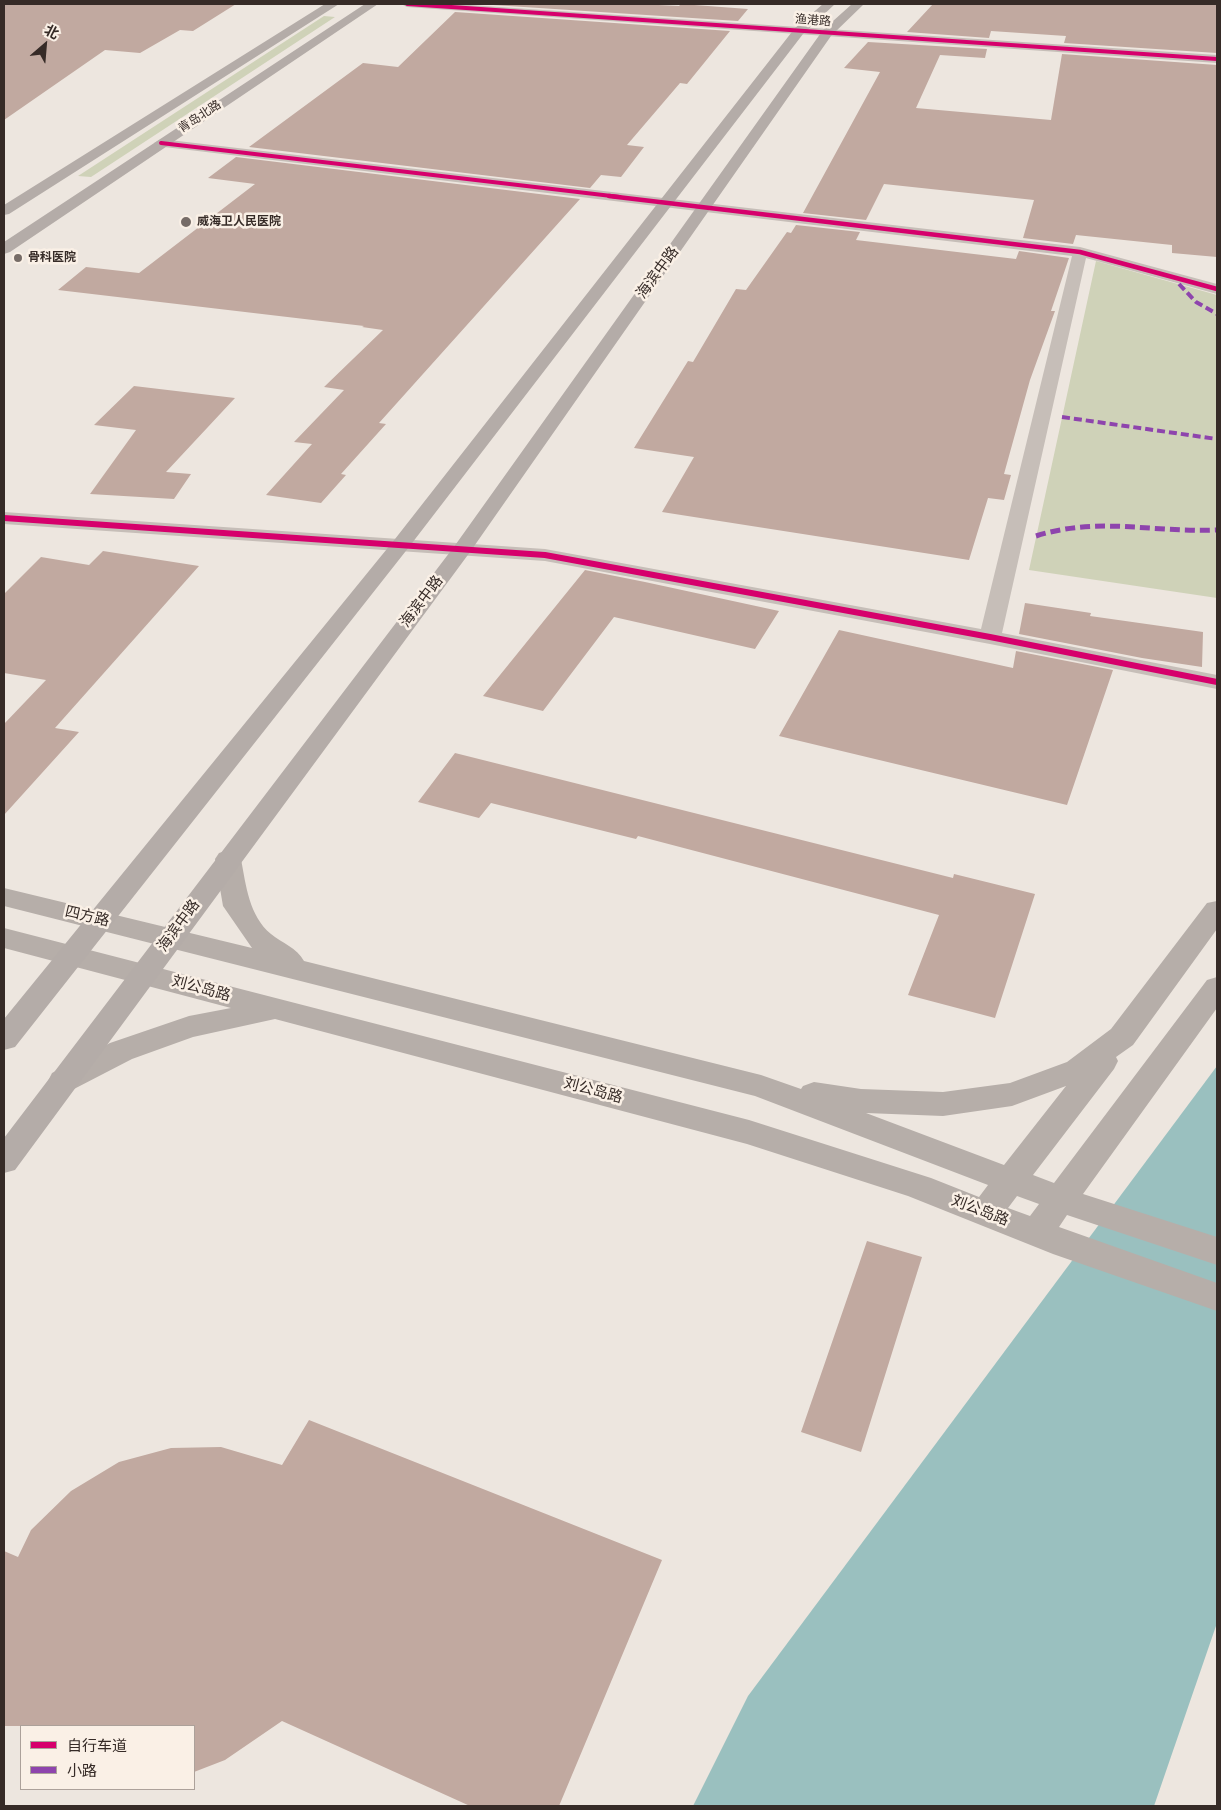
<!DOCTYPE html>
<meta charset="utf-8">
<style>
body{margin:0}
#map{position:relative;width:1221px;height:1810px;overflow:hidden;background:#ede6df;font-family:"DejaVu Sans","Noto Sans SC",sans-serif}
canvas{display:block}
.frame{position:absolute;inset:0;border:5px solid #362b27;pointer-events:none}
.legend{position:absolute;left:20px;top:1725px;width:175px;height:65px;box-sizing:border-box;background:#faf0e6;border:1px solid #aca19a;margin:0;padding:6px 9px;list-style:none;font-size:15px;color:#362b27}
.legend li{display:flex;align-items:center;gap:10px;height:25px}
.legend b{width:25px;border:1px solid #aca19a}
.north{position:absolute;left:20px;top:20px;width:50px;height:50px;-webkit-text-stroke:4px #faf0e6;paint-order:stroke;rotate:27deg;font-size:14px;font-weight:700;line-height:20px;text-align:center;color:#362b27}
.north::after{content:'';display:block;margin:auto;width:18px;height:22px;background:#362b27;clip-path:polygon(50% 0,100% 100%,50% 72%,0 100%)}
</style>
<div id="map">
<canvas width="1221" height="1810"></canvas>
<div class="frame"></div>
<ul class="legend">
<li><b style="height:6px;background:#d6006c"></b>自行车道</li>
<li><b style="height:6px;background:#8e44ad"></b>小路</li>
</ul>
<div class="north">北</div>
</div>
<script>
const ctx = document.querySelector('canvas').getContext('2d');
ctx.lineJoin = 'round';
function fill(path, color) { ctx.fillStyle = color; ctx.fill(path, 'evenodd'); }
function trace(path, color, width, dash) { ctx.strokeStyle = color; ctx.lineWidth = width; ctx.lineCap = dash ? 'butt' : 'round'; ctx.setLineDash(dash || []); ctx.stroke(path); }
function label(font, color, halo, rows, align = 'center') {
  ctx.font = font + ' "DejaVu Sans","Noto Sans SC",sans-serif'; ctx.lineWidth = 5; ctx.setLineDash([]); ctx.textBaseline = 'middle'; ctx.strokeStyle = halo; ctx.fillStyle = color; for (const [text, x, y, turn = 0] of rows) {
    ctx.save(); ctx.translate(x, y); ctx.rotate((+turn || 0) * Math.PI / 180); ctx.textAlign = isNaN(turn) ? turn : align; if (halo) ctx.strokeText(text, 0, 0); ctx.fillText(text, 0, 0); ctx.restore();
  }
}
fill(new Path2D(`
 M324,16L335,17L91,177L78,176Z
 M1096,261L1217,295V598L1029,570Z`), '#cfd2b8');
fill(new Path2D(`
 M1217,1066V1623L1154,1806H693L748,1696Z`), '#9ac0bf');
fill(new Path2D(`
 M4,4H236L193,31L180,30L140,53L105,50L4,120Z
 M478,4H638L679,6L681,4L748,9L738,21Z
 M933,4H1217V53L1064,43L1066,36L991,31L989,38L907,32Z
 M455,12L730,31L687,84L680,83L627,145L644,147L621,177L601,175L590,188L249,147L363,63L398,67Z
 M868,42L987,49L985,58L940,55L916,108L1051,120L1062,54L1217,65V257L1172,253V245L1076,235L1073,244L1023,238L1034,200L884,184L866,220L803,213L880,72L844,68Z
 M236,157L580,199L379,423L386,424L341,474L346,475L321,503L266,495L312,444L294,442L344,390L324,387L383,330L362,327L364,326L58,290L86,267L139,273L255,184L208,178Z
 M796,225L860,232L856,240L1016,259L1019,251L1069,258L1051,311H1055L1030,380L1004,474L1011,475L1004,500L988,498L969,560L662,512L694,457L634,448L688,361L693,362L736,289L746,290L787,232L791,233Z
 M134,386L235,398L166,472L191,474L174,499L90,494L136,430L94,425Z
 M103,551L199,566L55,728L79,732L4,815V724L46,680L4,673V594L41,557L89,565Z
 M585,570L645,582L779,611L755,649L614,617L543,711L483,696Z
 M1025,603L1091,613L1090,616L1203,632L1202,667L1142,658L1019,634Z
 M839,630L1013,668L1016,651L1113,670L1067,805L779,736Z
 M455,753L953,878L954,874L1035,894L995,1018L908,995L939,915L638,836L636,839L491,803L479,818L418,802Z
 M867,1241L922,1257L861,1452L801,1432Z
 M309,1420L662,1560L559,1806H470L282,1721L225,1760L194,1772V1726H4V1551L18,1557L31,1530L71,1491L119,1462L171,1448L221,1447L282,1465Z`), '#c1a9a0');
fill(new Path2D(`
 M161,139L1080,247L1217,284V294L1086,258L1002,633L1217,675V689L990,644L545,561L4,524V512L545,549L981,629L1072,256L156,146L154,143Z`), '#c6beb8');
fill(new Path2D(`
 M401,4H454L1217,55V63L407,7Z`), '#c6beb8');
fill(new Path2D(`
 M228,850L237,853L241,859C246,885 249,916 271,934C282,943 297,948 304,961L761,1075L801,1089L803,1086L814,1082L861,1089L943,1092L1010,1083L1067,1062L1111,1029L1207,903L1217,901V929L1133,1045L1116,1057L1118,1061L1114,1069L1033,1175L1054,1183L1207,980L1217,977V1008L1083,1194L1217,1237V1265L1067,1215L1059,1227L1217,1283V1311L1053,1254L908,1196L747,1144L275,1019L193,1037L132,1059L74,1089L63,1092L52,1089L48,1081L52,1073L110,1043L189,1016L231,1008L4,948V928L749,1120L931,1178L979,1197L988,1185L755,1096L4,906V888L252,948L223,906L215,859L219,853ZM1066,1086L1004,1165L866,1113L943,1116L1012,1106ZM1017,1196L1039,1204L1030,1216L1008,1208Z`), '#b6aea9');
fill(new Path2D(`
 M325,4H339L9,214L4,215V205Z
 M365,4H378L10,252L4,254V242Z
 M823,4H835L803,34L409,547L15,1047L4,1050V1019L395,539L795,28Z
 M852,4H864L831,36L470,552L15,1170L4,1173V1138L456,544L823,30Z`), '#b4aca8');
trace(new Path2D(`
 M1179,284L1196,302L1217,314
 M1062,417L1217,439`), '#8e44ad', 4, [8, 4]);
trace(new Path2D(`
 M1036,536C1099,516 1153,533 1217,530`), '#8e44ad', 5, [10, 5]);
trace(new Path2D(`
 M407,4L1217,59
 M161,143L620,197`), '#d6006c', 4);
trace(new Path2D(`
 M609,196L1080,252L1217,289`), '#d6006c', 4.5);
trace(new Path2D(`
 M4,518L545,555L990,637L1217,682`), '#d6006c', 6);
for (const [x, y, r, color] of [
 [186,222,6,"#766c67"],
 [18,258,5,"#766c67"]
]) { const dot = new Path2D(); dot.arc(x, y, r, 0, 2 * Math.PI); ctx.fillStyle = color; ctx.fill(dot); trace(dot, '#faf0e6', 2); }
label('12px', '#362b27', '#faf0e6', [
 ["渔港路",813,21,4],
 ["青岛北路",200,117,-33]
]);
label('bold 12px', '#362b27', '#faf0e6', [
 ["威海卫人民医院",197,222],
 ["骨科医院",28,258]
], 'left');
label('15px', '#362b27', '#faf0e6', [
 ["海滨中路",658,273,-54],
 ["海滨中路",422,602,-53],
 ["四方路",87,917,13],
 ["海滨中路",179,926,-54],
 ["刘公岛路",201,989,15],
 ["刘公岛路",593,1091,15],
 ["刘公岛路",980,1211,21]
]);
</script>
